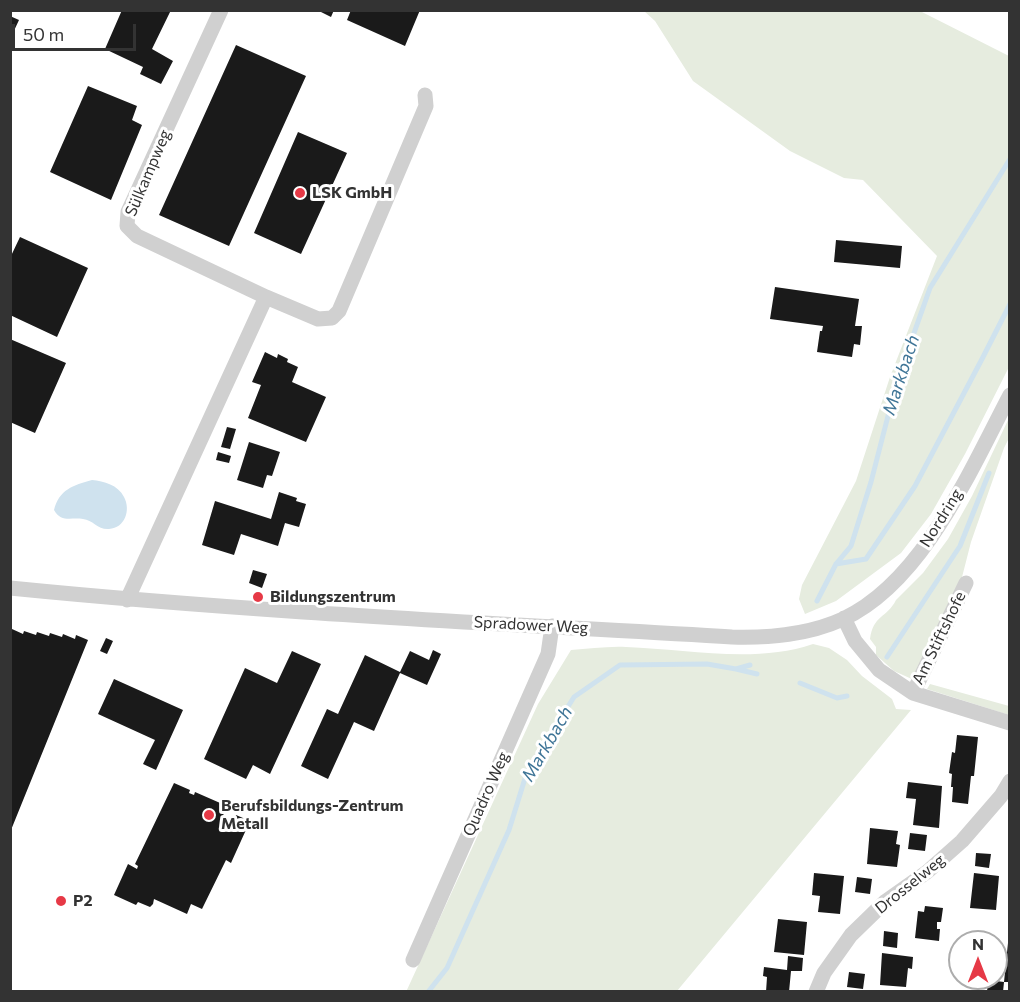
<!DOCTYPE html>
<meta charset="utf-8">
<style>
body{margin:0}
#map{position:relative;width:1020px;height:1002px;overflow:hidden;background:#fff;font-family:Commissioner,sans-serif}
canvas{display:block}
.frame{position:absolute;inset:0;border:12px solid #333;pointer-events:none}
.north{position:absolute;left:948px;top:930px;width:60px;height:60px;box-sizing:border-box;background:#fff;border:2px solid #adadad;border-radius:50%;rotate:0deg;font-size:16px;font-weight:700;line-height:24px;text-align:center;color:#333}
.north::after{content:'';display:block;margin:auto;width:21px;height:27px;background:#e63946;clip-path:polygon(50% 0,100% 100%,50% 72%,0 100%)}
.scale{position:absolute;left:12px;top:24px;width:124px;height:27px;box-sizing:border-box;border:3px solid #333;border-top:0;padding-left:8px;font-size:18px;line-height:21px;white-space:nowrap;color:#333;-webkit-text-stroke:4px #fff;paint-order:stroke}
</style>
<div id="map">
<canvas width="1020" height="1002"></canvas>
<div class="frame"></div>
<div class="north">N</div>
<div class="scale">50 m</div>
</div>
<script>
const ctx = document.querySelector('canvas').getContext('2d');
ctx.lineJoin = 'round';
function fill(path, color) { ctx.fillStyle = color; ctx.fill(path, 'evenodd'); }
function trace(path, color, width, dash) { ctx.strokeStyle = color; ctx.lineWidth = width; ctx.lineCap = dash ? 'butt' : 'round'; ctx.setLineDash(dash || []); ctx.stroke(path); }
function label(font, color, halo, rows, align = 'center') {
  ctx.font = font + ' Commissioner,sans-serif'; ctx.lineWidth = 6; ctx.setLineDash([]); ctx.textBaseline = 'middle'; ctx.strokeStyle = halo; ctx.fillStyle = color; for (const [text, x, y, turn = 0] of rows) {
    ctx.save(); ctx.translate(x, y); ctx.rotate((+turn || 0) * Math.PI / 180); ctx.textAlign = isNaN(turn) ? turn : align; if (halo) ctx.strokeText(text, 0, 0); ctx.fillText(text, 0, 0); ctx.restore();
  }
}
fill(new Path2D(`
 M644,11H920L1009,56V367L965,454L931,514L901,553L836,601L805,614L799,599L802,585L856,481L890,377L937,256L863,180L844,178L790,151L693,81L655,21Z
 M1009,418V438L1004,448L971,542L960,585L914,680L894,671L876,655V647L870,639C873,615 887,618 896,600L923,573L948,539L972,496Z
 M813,644L829,648L847,660L862,676L892,699L896,709L911,710L677,991L406,992L538,704L571,650C589,649 608,646 626,647C686,649 755,664 813,644Z
 M930,684L1009,706V715L927,689Z`), '#e6ecdf');
fill(new Path2D(`
 M92,480C104,481 118,485 124,497C131,510 125,528 109,529C98,530 93,520 83,519C71,517 61,523 54,510C59,490 73,485 92,480Z`), '#cfe2ee');
trace(new Path2D(`
 M836,564L866,559L915,486L982,359L1010,304
 M817,601L836,564L851,546L871,482L897,381L930,288L1010,159
 M887,657L960,546L989,473
 M736,669L757,674
 M800,683L837,698L847,696
 M428,992L447,968L509,830L527,772L574,697L620,665L707,664L736,669L750,665`), '#cfe2ee', 5);
fill(new Path2D(`
 M122,10H171L152,49L173,61L161,84L140,74L143,67L105,49Z
 M317,10H334L331,17Z
 M351,10H420L405,46L347,20Z
 M10,16L19,20L12,35H10Z
 M236,45L306,76L229,246L159,215Z
 M88,86L137,106L132,120L142,125L111,200L50,172Z
 M298,132L347,153L301,254L254,233Z
 M20,237L88,268L57,337L10,315V258Z
 M836,240L902,246L900,268L834,262Z
 M775,287L859,299L855,326H862L860,345L854,344L852,357L817,352L820,331H822L823,326L770,319Z
 M10,339L66,363L35,433L10,422Z
 M265,352L277,358L278,354L288,359L287,362L298,367L292,382L326,397L306,442L248,418L261,385L252,382Z
 M227,427L236,429L230,449L221,447Z
 M249,442L280,452L272,476L267,475L263,488L237,480Z
 M218,452L231,456L229,463L216,460Z
 M279,492L297,498L296,501L306,504L299,527L285,523L278,546L241,534L234,555L202,545L215,501L271,519Z
 M253,570L267,574L262,588L249,583Z
 M12,629L23,634L24,631L36,635L37,632L49,636L50,633L62,637L63,634L75,639L76,635L88,640L11,830L10,633Z
 M106,638L113,641L107,654L100,651Z
 M433,650L441,654L427,685L400,673L374,731L354,722L328,779L301,766L327,709L338,714L365,655L400,672L410,651L429,660Z
 M292,651L321,664L270,774L253,765L246,779L204,759L245,668L277,683Z
 M114,679L183,710L156,770L143,764L155,740L98,714Z
 M957,735L978,737L974,776H971L968,804L952,802L953,787H951L952,774L949,773L952,752L955,753Z
 M908,782L942,786L939,828L913,825L916,799L906,798Z
 M174,783L190,790L189,793L194,795L195,792L227,806L222,818L233,822L236,815L250,821L231,863L226,860L202,909L191,904L187,914L154,899L153,904L150,907L138,902L136,905L114,895L128,864L137,869L138,866L135,864Z
 M870,828L898,831L896,844L900,845L897,867L867,864Z
 M910,833L927,835L925,851L908,849Z
 M976,853L991,854L989,868L975,866Z
 M814,873L844,876L840,914L818,912L820,896L812,895Z
 M974,873L999,876L996,910L970,908Z
 M857,877L872,879L870,894L855,892Z
 M925,906L943,908L941,922H937V929H940L939,941L915,938L918,911L924,912Z
 M778,919L807,922L804,955L774,952Z
 M884,931L898,933L897,948L883,946Z
 M1008,943H1010V982H1004Z
 M882,953L913,957L912,969L908,968L906,987L880,985Z
 M788,956L803,958L802,971H791L789,992H766L767,977L763,976L764,967L787,970Z
 M849,972L865,974L863,989L847,987Z
 M988,980L1004,982L1003,992H987Z`), '#1a1a1a');
trace(new Path2D(`
 M221,10L128,212L127,226L137,236L266,297L318,319L332,318L339,311L426,106L425,95
 M10,588C250,612 491,623 732,637C770,638 808,635 843,619C923,582 971,469 1010,395
 M127,600L266,297
 M844,618L855,641L879,670L913,693L1010,723
 M913,693L966,583
 M413,960L548,654L552,626
 M816,992L824,973L851,935L886,901L927,872L962,841L1001,796L1010,781`), '#d0d0d0', 15);
for (const [x, y, r, color] of [
 [300,193,6,"#e63946"],
 [258,597,6,"#e63946"],
 [209,815,6,"#e63946"],
 [61,901,6,"#e63946"]
]) { const dot = new Path2D(); dot.arc(x, y, r, 0, 2 * Math.PI); ctx.fillStyle = color; ctx.fill(dot); trace(dot, '#fff', 2); }
label('16px', '#333', '#fff', [
 ["Sülkampweg",148,173,-67],
 ["Nordring",941,518,-58],
 ["Spradower Weg",531,625,3],
 ["Am Stiftshofe",939,638,-64],
 ["Quadro Weg",486,794,-66],
 ["Drosselweg",910,884,-39]
]);
label('bold 16px', '#333', '#fff', [
 ["LSK GmbH",312,193],
 ["Bildungszentrum",270,597],
 ["Berufsbildungs-Zentrum",221,806],
 ["Metall",221,824],
 ["P2",73,901]
], 'left');
label('italic 18px', '#3f7597', '#fff', [
 ["Markbach",901,375,-72],
 ["Markbach",547,744,-60]
]);
</script>
